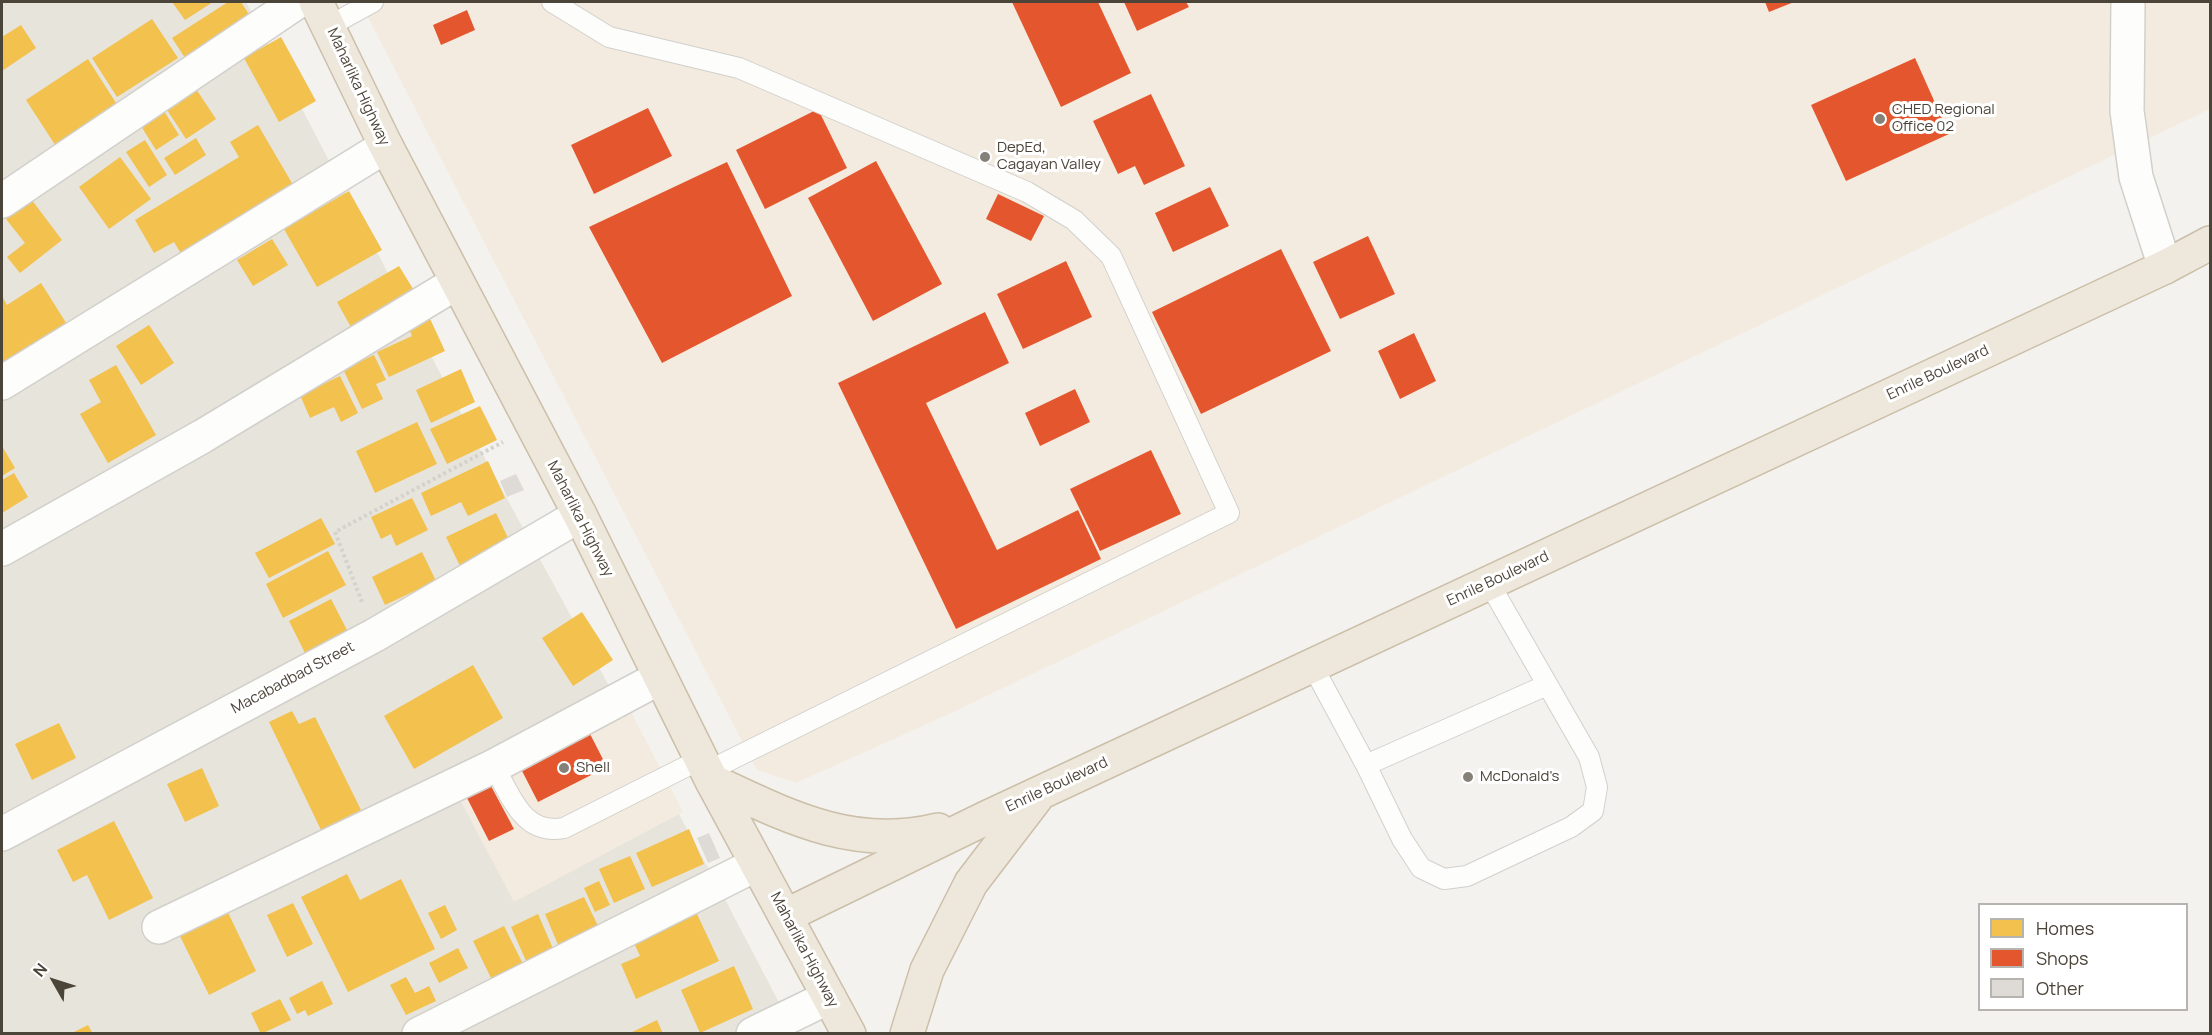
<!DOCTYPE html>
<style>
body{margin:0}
#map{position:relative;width:2212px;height:1035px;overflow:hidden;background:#f4f2ee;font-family:Manrope,sans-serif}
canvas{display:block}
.frame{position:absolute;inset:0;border:3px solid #4b4439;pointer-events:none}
.legend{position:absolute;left:1978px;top:903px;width:210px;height:108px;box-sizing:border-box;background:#fff;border:2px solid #b7b4b0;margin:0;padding:8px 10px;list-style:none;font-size:18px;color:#4b4439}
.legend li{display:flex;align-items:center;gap:12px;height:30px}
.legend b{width:30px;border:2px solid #b7b4b0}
.north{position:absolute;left:24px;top:951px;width:60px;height:60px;-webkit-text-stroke:4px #fff;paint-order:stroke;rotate:309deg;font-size:16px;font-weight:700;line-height:24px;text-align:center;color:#4b4439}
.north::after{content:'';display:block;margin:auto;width:21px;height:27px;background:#4b4439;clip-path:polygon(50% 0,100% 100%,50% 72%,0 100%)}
</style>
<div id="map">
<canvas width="2212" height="1035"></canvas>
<div class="frame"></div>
<ul class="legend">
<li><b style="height:16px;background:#f2c14e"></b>Homes</li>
<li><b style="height:16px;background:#e4572e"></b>Shops</li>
<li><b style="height:16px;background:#dedbd6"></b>Other</li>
</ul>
<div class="north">N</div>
</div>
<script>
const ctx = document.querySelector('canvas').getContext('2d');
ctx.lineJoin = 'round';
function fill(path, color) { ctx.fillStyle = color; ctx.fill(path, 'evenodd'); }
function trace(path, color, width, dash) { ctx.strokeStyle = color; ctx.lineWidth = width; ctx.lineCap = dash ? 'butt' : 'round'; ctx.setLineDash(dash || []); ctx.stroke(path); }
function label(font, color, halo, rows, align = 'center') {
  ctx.font = font + ' Manrope,sans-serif'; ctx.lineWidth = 6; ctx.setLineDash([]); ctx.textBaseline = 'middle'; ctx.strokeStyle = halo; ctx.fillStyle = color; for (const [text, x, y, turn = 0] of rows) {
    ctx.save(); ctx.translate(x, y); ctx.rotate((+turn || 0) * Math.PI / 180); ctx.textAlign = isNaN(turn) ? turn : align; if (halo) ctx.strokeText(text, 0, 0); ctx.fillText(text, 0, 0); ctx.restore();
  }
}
fill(new Path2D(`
 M2,2H246L481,451L717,884L795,1033L2,1034Z`), '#e7e4dc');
fill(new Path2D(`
 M360,2H2210V109L949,714L796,783L757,770Z
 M628,706L683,812L514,902L458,796Z`), '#f3ebdf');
fill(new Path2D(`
 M172,2H213L185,20Z
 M228,2H241L250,16L191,67L172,38Z
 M152,19L178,58L117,97L92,58Z
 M21,25L36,48L2,71V37Z
 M281,37L316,101L279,122L244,58Z
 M88,59L123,114L61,154L26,100Z
 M190,80L216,119L186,139L160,99Z
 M159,103L179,135L156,150L136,118Z
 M258,125L296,190L183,257L174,242L154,253L135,220L239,157L230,142Z
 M196,138L206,155L175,175L164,158Z
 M145,140L167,175L149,187L126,152Z
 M120,157L151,199L109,229L79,187Z
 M349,191L382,250L317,287L284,229Z
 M31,199L62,240L20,273L7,257L25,243L6,219Z
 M272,239L288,265L253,286L237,260Z
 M399,266L415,292L352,329L337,302Z
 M41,283L68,326L2,367V296L7,305Z
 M426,310L445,351L389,377L377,352L412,336L405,320Z
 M149,325L174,363L141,385L116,346Z
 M374,355L386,380L376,384L383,399L362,409L343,369Z
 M116,365L156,435L108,463L80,414L101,402L89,380Z
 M461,369L475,402L431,423L416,390Z
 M340,376L358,413L341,422L334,407L310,418L300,395Z
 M480,406L497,440L447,464L430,429Z
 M417,422L437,464L375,493L356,451Z
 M2,446L15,468L2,476Z
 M488,461L505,498L468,516L461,502L431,516L421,493Z
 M14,473L28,497L2,513V480Z
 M412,498L428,530L396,546L391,534L381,539L371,517Z
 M496,513L510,542L460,566L446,537Z
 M321,518L335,544L269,578L255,553Z
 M328,551L346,585L283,618L266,584Z
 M422,552L436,581L385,605L372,577Z
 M331,599L348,632L306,655L289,621Z
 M582,612L613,660L573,686L542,638Z
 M473,665L503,718L414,769L384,716Z
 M292,711L299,724L315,717L361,810L321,830L269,722Z
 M59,723L76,758L32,780L15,744Z
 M202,768L219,806L185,822L167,784Z
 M114,821L153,898L109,920L87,875L73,882L57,850Z
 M689,829L704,864L652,887L636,853Z
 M630,856L645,889L614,903L599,869Z
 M347,874L360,900L401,879L435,949L348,992L301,897Z
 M599,881L610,905L595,912L584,888Z
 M584,897L599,928L559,947L545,914Z
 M222,900L256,971L209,995L174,924Z
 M293,903L313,944L287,957L267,915Z
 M445,905L457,930L441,939L428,913Z
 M538,914L554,951L527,963L511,927Z
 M697,914L719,961L636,999L621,964L640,956L634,943Z
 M504,926L523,964L492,980L473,941Z
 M458,948L468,968L439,983L429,963Z
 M734,966L753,1009L700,1033L681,990Z
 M406,977L415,993L429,986L436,1001L406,1015L390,985Z
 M322,981L333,1004L308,1016L305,1010L297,1014L289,998Z
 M280,999L291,1020L261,1034L251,1013Z
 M657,1020L663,1034H628Z
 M88,1025L93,1034H70Z`), '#f2c14e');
fill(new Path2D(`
 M1012,2H1098L1131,73L1061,107Z
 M1124,2H1186L1189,7L1137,31Z
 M1765,2H1794L1769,12Z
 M467,10L475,30L441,45L433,25Z
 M1915,58L1949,134L1846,181L1811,105Z
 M1151,94L1185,166L1144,185L1135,166L1118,174L1093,121Z
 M648,108L672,156L594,194L571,145Z
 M818,109L847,168L765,209L736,150Z
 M876,161L942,284L873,321L808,198Z
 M727,162L792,296L662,363L589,227Z
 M1210,187L1229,226L1173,252L1155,213Z
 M998,194L1044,216L1031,241L986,219Z
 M1368,236L1395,294L1340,319L1313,262Z
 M1281,249L1331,351L1201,414L1152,312Z
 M1066,261L1092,317L1023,349L997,294Z
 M985,312L1009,363L926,403L997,550L1078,510L1101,559L956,629L838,383Z
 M1414,333L1436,381L1400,399L1378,351Z
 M1075,389L1090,422L1040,446L1025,413Z
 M1151,450L1181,514L1100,551L1070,489Z
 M590,734L607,767L538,802L521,769Z
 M491,786L514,829L489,841L467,798Z`), '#e4572e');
fill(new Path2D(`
 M516,474L524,490L507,497L500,481Z
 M709,833L720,858L708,863L697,838Z`), '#dedbd6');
const lane = new Path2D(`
 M552,2L609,37L739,68L1027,192L1074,220L1111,256L1229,513L708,771
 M329,26L373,2
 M1312,665L1366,765L1402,839L1421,868L1444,879L1467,876L1571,827L1593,811L1597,787L1589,757L1489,583
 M1366,765L1547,685
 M494,766C511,796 523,836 564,828L701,759`);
const street = new Path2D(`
 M2128,2L2127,111L2136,177L2165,267
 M2,201L297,2
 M2,383L386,146
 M2,549L203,436L456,283
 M2,834L375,635L580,515
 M159,927L494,766L659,678
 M419,1034L757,864
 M753,1034L829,997`);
const highway = new Path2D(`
 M316,2L386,146L580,515L712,781L849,1034
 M712,781C787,816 853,851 938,830
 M785,916L986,818L2165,267L2210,243
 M907,1034L927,970L971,883L1036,798`);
trace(lane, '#d2d0cb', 22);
trace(street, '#d2d0cb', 36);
trace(highway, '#ccbfa9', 36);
trace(new Path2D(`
 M362,602L335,532L503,442`), '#d3d2cc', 4, [3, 3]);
trace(lane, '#fdfdfc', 20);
trace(street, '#fdfdfc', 33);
trace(highway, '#ede8db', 33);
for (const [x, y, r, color] of [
 [1880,119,6,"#868178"],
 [985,157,6,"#868178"],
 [564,768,6,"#868178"],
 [1468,777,6,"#868178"]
]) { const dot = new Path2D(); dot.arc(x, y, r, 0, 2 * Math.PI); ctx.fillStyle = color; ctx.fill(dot); trace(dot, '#fff', 2); }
label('15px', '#4b4439', '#fff', [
 ["Maharlika Highway",358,87,65],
 ["Enrile Boulevard",1938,373,-25],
 ["Maharlika Highway",580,519,63],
 ["Enrile Boulevard",1498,579,-25],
 ["Macabadbad Street",293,678,-28],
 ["Enrile Boulevard",1057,785,-25],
 ["Maharlika Highway",804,950,62]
]);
label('15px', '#4b4439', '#fff', [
 ["CHED Regional",1892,110],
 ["Office 02",1892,127],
 ["DepEd,",997,148],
 ["Cagayan Valley",997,165],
 ["Shell",576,768],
 ["McDonald's",1480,777]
], 'left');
</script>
